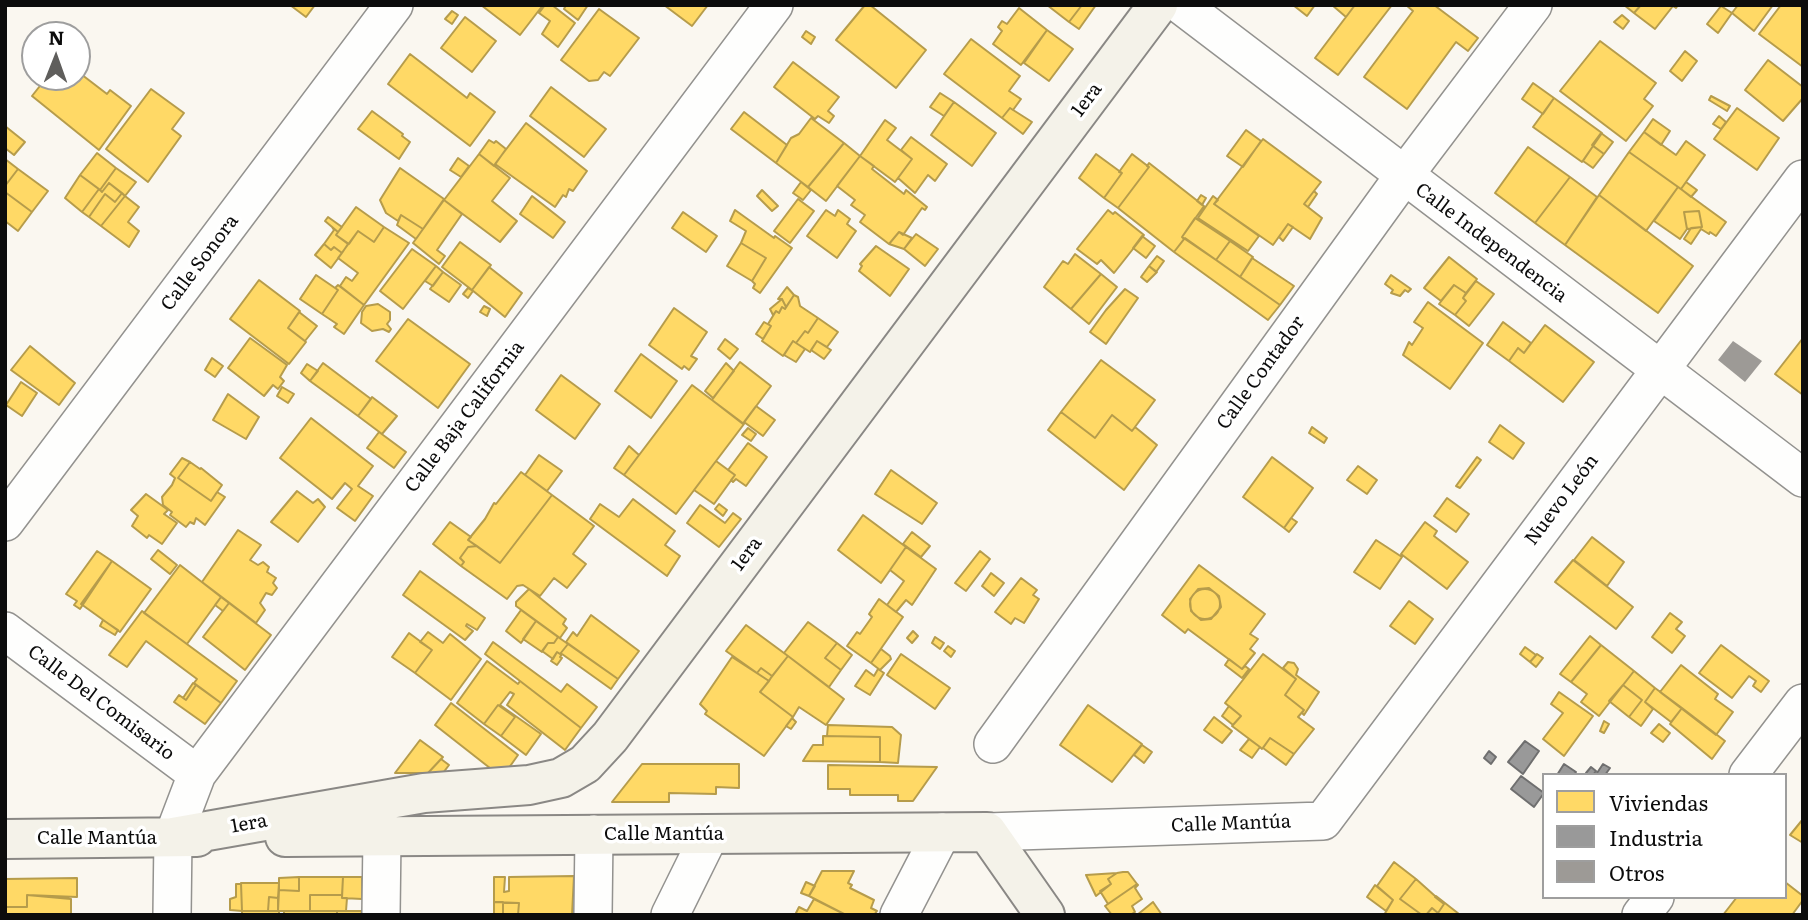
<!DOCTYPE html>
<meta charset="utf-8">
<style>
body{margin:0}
#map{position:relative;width:1808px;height:920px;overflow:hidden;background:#faf7f0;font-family:Literata,serif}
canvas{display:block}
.frame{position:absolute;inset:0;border:7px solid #0c0c0c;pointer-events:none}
.legend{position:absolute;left:1542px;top:773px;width:245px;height:126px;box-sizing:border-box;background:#fff;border:2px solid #9e9e9e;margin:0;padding:9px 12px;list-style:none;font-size:21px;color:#0c0c0c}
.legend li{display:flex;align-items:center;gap:14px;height:35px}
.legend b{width:35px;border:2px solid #9e9e9e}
.north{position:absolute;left:21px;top:21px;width:70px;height:70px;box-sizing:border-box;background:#fff;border:2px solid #9e9e9e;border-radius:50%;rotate:1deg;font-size:19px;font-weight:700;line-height:28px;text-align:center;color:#0c0c0c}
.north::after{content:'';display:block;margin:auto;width:24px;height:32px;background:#5f5e5c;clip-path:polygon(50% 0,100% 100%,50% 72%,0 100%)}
</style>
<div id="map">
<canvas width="1808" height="920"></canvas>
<div class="frame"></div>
<ul class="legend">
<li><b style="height:19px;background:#ffd966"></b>Viviendas</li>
<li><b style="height:19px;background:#999"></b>Industria</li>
<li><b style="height:19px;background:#9d9a96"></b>Otros</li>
</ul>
<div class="north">N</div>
</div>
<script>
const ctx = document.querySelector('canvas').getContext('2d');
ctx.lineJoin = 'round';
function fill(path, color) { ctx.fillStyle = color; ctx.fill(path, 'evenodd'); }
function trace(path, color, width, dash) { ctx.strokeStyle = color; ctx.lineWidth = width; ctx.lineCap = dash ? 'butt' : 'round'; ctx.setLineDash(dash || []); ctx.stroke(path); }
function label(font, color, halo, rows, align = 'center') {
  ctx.font = font + ' Literata,serif'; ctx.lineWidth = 7; ctx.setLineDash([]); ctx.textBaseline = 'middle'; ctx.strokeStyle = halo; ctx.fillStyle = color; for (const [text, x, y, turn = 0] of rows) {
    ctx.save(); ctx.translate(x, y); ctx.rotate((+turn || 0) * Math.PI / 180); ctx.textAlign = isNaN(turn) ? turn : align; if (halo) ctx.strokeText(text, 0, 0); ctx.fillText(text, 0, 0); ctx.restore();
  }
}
const homes = new Path2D(`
 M290,5H315L306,17Z
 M481,5H543L520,35Z
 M545,5H552L575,23L558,47L542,34L550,21L539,13Z
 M566,5H588L578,20L564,9Z
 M664,5H708L692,26Z
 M865,5H870L926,50L896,88L836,40Z
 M1047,5H1082L1069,22Z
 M1082,5H1096L1079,29L1069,22Z
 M1293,5H1315L1307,16Z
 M1332,5H1355L1346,17Z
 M1355,5H1392L1338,75L1315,58Z
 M1406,5H1434L1478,38L1468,51L1456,42L1407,109L1364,77L1413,11Z
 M1624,5H1641L1634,13Z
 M1641,5H1678L1676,8L1673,6L1655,29L1634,13Z
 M1738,5H1773L1754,31L1732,13Z
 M1781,5H1799L1803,8V67L1759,34Z
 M1721,6L1732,13L1718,33L1707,24Z
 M1019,8L1047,30L1021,65L993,44L1002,31L998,27L1002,21L1007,24Z
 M599,9L639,38L610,76L604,72L598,80L589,81L561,60Z
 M452,11L458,15L452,24L445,19Z
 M1622,15L1629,21L1623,29L1614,22Z
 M465,17L496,41L472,72L441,48Z
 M1047,30L1073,49L1049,81L1024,63Z
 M806,31L815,37L811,44L802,37Z
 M971,39L1020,76L1009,91L1021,99L1013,110L1010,108L1002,118L944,74Z
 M1600,41L1656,83L1644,99L1653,106L1626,141L1560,91Z
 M1685,51L1697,61L1682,81L1670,71Z
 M410,54L467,98L470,93L495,112L470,146L388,84Z
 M1768,60L1803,87V98L1783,121L1745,90Z
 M793,62L839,97L828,111L834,116L829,123L818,116L815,119L774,87Z
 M77,71L107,94L110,90L131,106L99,150L32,96L47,77H77Z
 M1533,83L1554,98L1543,114L1522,99Z
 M551,87L606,129L584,157L530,116Z
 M151,89L184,113L172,129L181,136L148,182L106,149Z
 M940,93L954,102L944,116L930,107Z
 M1711,96L1730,106L1727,111L1709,100Z
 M1554,98L1602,133L1582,162L1533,127Z
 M954,102L996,133L972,166L931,135Z
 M1010,108L1032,122L1023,134L1002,118Z
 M1737,108L1779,138L1757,170L1714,139Z
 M372,111L403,134L402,136L410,142L399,159L358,129Z
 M744,112L787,145L776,163L731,129Z
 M1719,116L1726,122L1721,129L1713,124Z
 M811,118L844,143L808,187L776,163L791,138L799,134Z
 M1653,119L1670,131L1661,145L1644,132Z
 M885,120L896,128L887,140L912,159L895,182L860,156Z
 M526,123L587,171L573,191L569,189L566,197L563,195L555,207L495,164Z
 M5,126L25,142L14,155L5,148Z
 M1246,130L1261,141L1243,167L1227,156Z
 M1644,132L1676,155L1686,141L1705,155L1681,189L1629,152Z
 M1601,133L1613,142L1604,154L1592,145Z
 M911,137L947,164L935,181L928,175L915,193L898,178L912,159L901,150Z
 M1263,139L1321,182L1304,204L1322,218L1310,239L1288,224L1273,245L1214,204Z
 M489,140L494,143L496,141L506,149L494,166L479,154Z
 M844,143L860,156L826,201L808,187Z
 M1593,146L1604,154L1593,168L1583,161Z
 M1528,147L1570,177L1535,223L1495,193Z
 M1629,152L1678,187L1646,231L1599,195Z
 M97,153L116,168L100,190L80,175Z
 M479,154L510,178L492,201L517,221L500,242L444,200Z
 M1096,154L1122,173L1104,198L1079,178Z
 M1132,154L1149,167L1118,208L1104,198L1122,173L1119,172Z
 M860,156L874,166L872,169L904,194L906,190L927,207L925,210L922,208L903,235L899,232L889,244L860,222L865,215L851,205L855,200L837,186Z
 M458,158L469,166L461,177L450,170Z
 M5,159L18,169L5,186Z
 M1149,163L1204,206L1182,237L1184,239L1174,252L1118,208L1149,167L1147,166Z
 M116,168L136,182L125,196L109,183L102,192L100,190Z
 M400,168L444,199L423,229L401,215L398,221L386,213L380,200Z
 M18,169L48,191L32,212L5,192V186Z
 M80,175L99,189L82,212L65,198Z
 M1570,177L1597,197L1565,245L1535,223Z
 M801,182L811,190L803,200L793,193Z
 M1686,182L1697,190L1691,197L1681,189Z
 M109,183L122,193L115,202L105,194L89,217L82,212L99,189L102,192Z
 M1678,187L1726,222L1716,236L1710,232L1709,234L1701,229L1691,244L1684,239L1691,228L1702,227L1699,211L1684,212L1687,229L1680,239L1654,221Z
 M762,190L778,206L772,211L757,196Z
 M1314,191L1317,194L1308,207L1304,204Z
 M5,192L32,212L18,231L5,221Z
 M122,193L125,196L101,226L89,217L105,194L115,202Z
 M1201,195L1206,198L1202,205L1197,201Z
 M1599,195L1693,266L1658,313L1565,245Z
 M125,196L139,207L128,222L139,231L129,247L101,226Z
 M532,196L565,222L553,238L520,214Z
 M1213,196L1218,200L1214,204L1259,236L1248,251L1198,218Z
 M798,199L814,211L790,243L774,231Z
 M444,200L462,214L437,250L445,256L439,264L413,243Z
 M356,207L384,227L374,242L358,231L349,244L336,235Z
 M735,210L774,238L775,236L792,248L760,293L753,288L755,284L752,281L766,258L741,243L746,231L730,221Z
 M826,210L835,216L838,210L850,219L847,224L856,231L837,258L807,236Z
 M1108,210L1113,214L1115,212L1144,235L1114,273L1101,260L1097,264L1077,249Z
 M1699,211L1702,227L1687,229L1684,212Z
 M683,212L717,236L706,252L672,228Z
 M401,215L423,229L416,239L397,225Z
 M328,217L342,227L338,232L325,221Z
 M1195,218L1230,241L1216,260L1182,237Z
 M1288,224L1293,227L1283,241L1279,237Z
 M332,227L338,232L336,235L348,244L342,253L334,247L331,250L324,244L334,230Z
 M384,227L409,243L364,305L340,286L346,277L352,281L358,273L338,258L358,231L374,242Z
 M899,232L912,238L904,249L889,244Z
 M916,234L938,249L925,266L904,249Z
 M1142,236L1155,246L1146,258L1133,248Z
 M1185,238L1280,305L1268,320L1174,252Z
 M1230,241L1253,257L1240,277L1216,260Z
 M460,242L491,265L472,290L442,267Z
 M741,243L766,258L752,281L727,266Z
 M324,244L331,250L334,247L342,253L331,268L315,255Z
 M876,246L909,269L890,296L859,271L862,266L860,264Z
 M412,249L436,266L403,309L380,291Z
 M1075,254L1101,274L1071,309L1044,287L1063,261L1068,264Z
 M1157,256L1164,261L1156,272L1149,266Z
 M1449,257L1477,279L1466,293L1454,285L1441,301L1424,288Z
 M1252,258L1294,286L1280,305L1240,277Z
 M436,266L443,272L433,286L425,281Z
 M1149,266L1157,272L1147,282L1141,277Z
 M489,267L522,293L505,317L472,290Z
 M443,272L461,285L449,302L430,289Z
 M1101,274L1117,287L1089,324L1071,309Z
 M316,275L338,290L322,314L300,299Z
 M1391,275L1411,289L1408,292L1405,290L1400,296L1391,293L1393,290L1385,284Z
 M259,280L300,311L288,328L306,342L289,364L230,319Z
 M1476,281L1494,294L1469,326L1455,315L1466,301L1463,298Z
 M338,285L364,305L344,334L334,327L337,324L322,314L338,290L335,288Z
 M1454,285L1466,293L1463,298L1466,301L1455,315L1439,304Z
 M787,287L794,295L786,307L782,299H778Z
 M468,288L473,291L468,298L463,294Z
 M1125,289L1138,298L1106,344L1090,332L1106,310Z
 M794,295L798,297L800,306L818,318L808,333L805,331L796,343L793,341L783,356L762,341L771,326L768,324L776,311L779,313L782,307L785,309Z
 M782,299L786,307L785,309L782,307L779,313L776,311L773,315L770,309Z
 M1428,302L1483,343L1450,389L1403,355L1409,342L1412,345L1423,328L1414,322Z
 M378,304L390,312V320L387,324L391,329L389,332L383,329L372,331L361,323L362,312L366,306Z
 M484,306L490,309L487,316L480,312Z
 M674,308L707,332L691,356L697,359L689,370L684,366L682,369L649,345Z
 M299,312L317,326L305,341L288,328Z
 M818,318L838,332L827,347L817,341L810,352L796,343L805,331L808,333Z
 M408,319L470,364L438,408L376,361Z
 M764,322L771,326L763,339L756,334Z
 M1503,322L1531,343L1524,353L1518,348L1509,361L1487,345Z
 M1545,325L1594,362L1563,402L1509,361L1518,348L1524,353Z
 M250,338L287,365L280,377L284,381L278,389L273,385L264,396L228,368Z
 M1803,338V395L1775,374Z
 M725,339L738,349L730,359L718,349Z
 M793,341L805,349L796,362L784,355Z
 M817,341L831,350L824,359L811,350Z
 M30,346L75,383L59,405L11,370Z
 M641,354L677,381L651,418L615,391Z
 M212,358L223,366L215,377L205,370Z
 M1101,360L1155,400L1132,431L1112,415L1095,438L1061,412Z
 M740,362L771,386L743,424L712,400Z
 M323,363L371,399L358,416L310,381Z
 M726,363L734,371L713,398L705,391Z
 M307,364L318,371L310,381L301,373Z
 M561,375L600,404L575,439L536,410Z
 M21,382L37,393L22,416L6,405Z
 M692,385L744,424L676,514L624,475Z
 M282,387L294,394L288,403L277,396Z
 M228,394L259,417L246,439L213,420Z
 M372,397L397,416L382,434L358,416Z
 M756,406L775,420L763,436L744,422Z
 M1061,412L1095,438L1112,415L1132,431L1135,427L1157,445L1124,490L1048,430Z
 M311,418L373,466L358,486L373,496L355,521L337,508L352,489L345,483L332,499L280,458Z
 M1500,425L1524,443L1513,459L1489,442Z
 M1312,427L1327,438L1324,443L1309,433Z
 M748,428L756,434L751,441L742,435Z
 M379,432L406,452L394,468L367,448Z
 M748,443L767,457L746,486L736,479L733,482L731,480L735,475L728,470Z
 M629,446L639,455L624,475L614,468Z
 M539,455L562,471L547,491L525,475Z
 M1272,457L1313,488L1284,528L1243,497Z
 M1477,457L1481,460L1460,488L1456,486Z
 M182,458L190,462L178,478L211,501L217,492L225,497L205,525L196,518L194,524L190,522L186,527L170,515L172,512L163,505L162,497L172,485L175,478L170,474Z
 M716,461L735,475L714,504L694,490Z
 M190,462L200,469L201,468L222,485L211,501L178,478Z
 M1358,466L1377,480L1367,494L1347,480Z
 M891,470L937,503L922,524L875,494Z
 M521,472L552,495L500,563L468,540L485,519L494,503L496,504Z
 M297,491L313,503L318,499L325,507L298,542L271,522Z
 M146,494L168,510L164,514L177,523L162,544L149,535L147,538L132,526L138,516L131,510Z
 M552,495L594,526L573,554L586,564L567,588L554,578L540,596L523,585L517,586L507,599L461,566L464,562L460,558L468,547L477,546L500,563Z
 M1447,498L1469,514L1456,532L1434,516Z
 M633,499L675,531L665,545L680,556L667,576L590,519L600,504L619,517Z
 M719,504L727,510L723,516L715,509Z
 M700,505L725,523L733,513L741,519L719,547L687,523Z
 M863,515L906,547L881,583L838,550Z
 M1291,518L1297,522L1289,532L1284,528Z
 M450,522L471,537L468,540L477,546L468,547L460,558L464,562L461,566L433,544Z
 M1425,522L1437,531L1434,536L1468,562L1447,589L1401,554Z
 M238,530L261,545L250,560L258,565L263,562L269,567L267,572L276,578L273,583L277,588L272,595L266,593L260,603L265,610L256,623L202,582Z
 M912,532L930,546L921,557L903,544Z
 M1592,537L1624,562L1607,586L1574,560Z
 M1376,540L1402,557L1380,589L1354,572Z
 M906,547L936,569L912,605L906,600L896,612L887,605L904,581L890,570Z
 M158,550L177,565L170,574L151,559Z
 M97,551L112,561L80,609L74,605L77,601L66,594Z
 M980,551L990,559L966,591L955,583Z
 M1573,560L1633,607L1616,629L1555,582Z
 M112,561L151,589L120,632L81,604Z
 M180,565L221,597L187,644L144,613Z
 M1199,565L1265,614L1250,634L1258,639L1250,649L1255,653L1242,669L1188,629L1185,633L1162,615ZM1209,588L1219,596L1221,607L1211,619L1201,620L1191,611L1190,599L1198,589Z
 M420,571L485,618L477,630L467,624L466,626L473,631L465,640L403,595Z
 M991,573L1004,583L994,596L982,586Z
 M1021,578L1037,590L1033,595L1039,599L1024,623L1015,618L1011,624L995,612Z
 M1190 604a15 15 0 1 1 30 0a15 15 0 1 1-30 0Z
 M529,589L566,619L563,624L567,628L560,638L516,606V602Z
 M221,597L229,603L223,611L215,605Z
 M879,599L903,617L871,663L847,646L857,632L860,634L872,617L869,614Z
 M1409,601L1433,619L1415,644L1390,626Z
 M229,603L271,635L245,670L203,637Z
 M521,610L536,621L521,643L506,631Z
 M142,611L237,681L221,703L194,683L197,679L146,641L127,667L109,655Z
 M1670,613L1682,622L1676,629L1685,636L1672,653L1652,637Z
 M591,615L639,651L618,679L566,642L573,632L577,636Z
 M103,620L118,630L115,635L100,626Z
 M536,621L558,637L554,643H548L542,652L523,639Z
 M808,622L837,643L825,658L841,670L829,687L784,653Z
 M746,625L788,656L772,676L761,668L757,673L726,651Z
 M913,631L918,636L912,643L907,638Z
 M428,632L443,643L450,634L481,659L451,700L415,673L432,650L420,642Z
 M409,633L432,650L415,673L392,657Z
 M1590,636L1601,645L1571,682L1560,674Z
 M558,637L568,644L560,654L557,652L553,659L542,651L548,643H554Z
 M935,637L944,643L940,649L932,643Z
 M493,642L561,692L567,684L597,707L581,728L485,654Z
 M837,643L852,655L841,670L825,658Z
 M568,644L618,679L611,689L562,654L560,657L562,658L557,665L551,661L557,652L560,654Z
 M1601,645L1634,671L1599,716L1581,702L1587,694L1571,682Z
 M1721,645L1769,681L1761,692L1753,686L1756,681L1749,676L1732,698L1699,673Z
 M948,646L955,651L951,657L944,651Z
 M1525,647L1536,655L1530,662L1520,654Z
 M881,649L890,656L891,659L880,670L871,663Z
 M901,654L950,688L935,709L887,675Z
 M1263,654L1296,679L1285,695L1304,710L1298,717L1314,729L1294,754L1270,738L1262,749L1260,747L1232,726L1241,716L1225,703Z
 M1537,654L1543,658L1536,667L1530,662Z
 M788,656L844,699L826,725L799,707L793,717L760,692Z
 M732,657L769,681L760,692L793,717L764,756L705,714L707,711L700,704Z
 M1229,659L1242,669L1245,666L1249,669L1242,678L1225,665Z
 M487,661L518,684L520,681L581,728L565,750L507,705L514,694L510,692L500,705L541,734L526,755L501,736L515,717L498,705L484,724L457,703Z
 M1288,662L1294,663L1298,669L1296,675L1319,692L1304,715L1302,713L1304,710L1285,695L1296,679L1283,668Z
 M1681,665L1718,694L1715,699L1733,712L1716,735L1660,692Z
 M761,668L772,676L769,681L757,673Z
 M878,669L884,673L870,695L855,686L866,670L874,676Z
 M1634,671L1655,688L1645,702L1653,709L1641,726L1629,717L1642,700L1623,685Z
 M193,683L196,685L186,700L183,698Z
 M196,685L221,703L205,724L174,702L179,695L186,700Z
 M1623,685L1642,700L1629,717L1609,701Z
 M1655,688L1682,708L1671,722L1645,702Z
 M1559,692L1593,716L1564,756L1543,739L1563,713L1551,704Z
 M451,703L518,755L506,772H495L435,725Z
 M498,705L515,717L501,736L484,724Z
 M1088,705L1142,744L1112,782L1060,745Z
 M1229,706L1241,716L1233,725L1222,716Z
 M1682,708L1725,741L1712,759L1670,724Z
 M1214,717L1232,731L1222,743L1204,730Z
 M792,718L796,722L791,729L786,726Z
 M1604,721L1609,724L1604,733L1600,731Z
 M1659,724L1670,733L1663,742L1651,733Z
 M828,725L892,727L901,735L898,763L880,762V737L827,736Z
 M823,736L880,737V762L803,761L813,745H823Z
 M1270,738L1294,754L1286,765L1263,748Z
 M1249,739L1260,747L1252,758L1240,750Z
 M420,740L443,757L428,773H395Z
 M1142,745L1152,752L1144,763L1134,755Z
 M441,759L449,765L443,773H428Z
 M642,764H739V788L716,787V794L669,793V802H612Z
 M828,765L937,767L913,801H898V795H850V789H828Z
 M1803,819V843L1790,835Z
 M1394,862L1416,879L1400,899L1422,915H1384L1393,900L1377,886Z
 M822,871H854L848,883L852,885L850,888L874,900L871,908L877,911L874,915H846L809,896Z
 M1123,872H1128L1137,884L1108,904L1100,891L1111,884L1108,879L1117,873Z
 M1117,873L1108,879L1111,884L1096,896L1086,875Z
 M574,876L572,915H518L519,903L494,902V877H505L504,892L509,891V877Z
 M299,877V891L279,890V878Z
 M299,877H343L342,895H310V911H278L279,890L299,891Z
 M343,877H362V899L342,898Z
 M77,878V897L27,895V907H5V879Z
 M1416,879L1444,904L1438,913L1432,908L1426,915H1422L1400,899Z
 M806,882L815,886L809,896L801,893Z
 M1785,882L1803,896V900L1792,915H1723L1737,897H1785Z
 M241,883H279L278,898L269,897L268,911H242Z
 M236,884H241L242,911L230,910V899L236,897Z
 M1137,884L1138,885L1135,888L1142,899L1132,906L1135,912L1130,915H1112L1105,906Z
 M1375,885L1393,900L1386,911L1367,897Z
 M27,895L71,899V915H5V907H27Z
 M310,895H342V898H347L346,911H310Z
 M1436,896L1459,914L1458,915H1426L1432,908L1438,913L1444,904L1435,897Z
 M269,897L278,898V911H268Z
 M814,899L846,915H795L799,907L807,911Z
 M494,902H503V915H494Z
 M1153,902L1162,915H1137Z
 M503,903H519L518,915H503Z
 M242,911H279V915H242Z
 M284,911H337V915H284Z
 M337,911H362L361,915H337Z`);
fill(homes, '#ffd966');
trace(homes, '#b69c4b', 2);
const industry = new Path2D(`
 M1525,741L1539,751L1523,774L1508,762Z
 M1489,751L1496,757L1491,764L1484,758Z
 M1564,764L1576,772L1574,775H1557Z
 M1603,764L1610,768L1605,775H1599L1597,773Z
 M1591,767L1596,771L1593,775H1588L1586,773Z
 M1521,776L1544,793L1534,807L1511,789Z`);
fill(industry, '#999');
trace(industry, '#6f6f6f', 2);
fill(new Path2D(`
 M1733,341L1762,361L1745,382L1718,360Z`), '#9d9a96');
const street = new Path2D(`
 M1181,5L1803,478
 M5,522L394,5
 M5,631L197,774
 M993,744L1403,177L1533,5
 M1748,775L1803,703
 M987,832L1323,821L1803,179
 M172,915L173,837L197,774L774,5
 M381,915L382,836
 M593,915L594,834
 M670,915L710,834
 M899,915L942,832
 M1641,915L1655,897`);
const secondary = new Path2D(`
 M173,837L424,793L529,785L561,778L585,764L610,737L1158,5
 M285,837L987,832L1045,915
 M5,839L197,837`);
trace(street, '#93928f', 40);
trace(secondary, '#8a8885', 42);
trace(street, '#fefefd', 37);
trace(secondary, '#f4f2e9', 38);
label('19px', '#0c0c0c', '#fff', [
 ["1era",1087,100,-53],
 ["Calle Independencia",1491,243,37],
 ["Calle Sonora",200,263,-53],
 ["Calle Contador",1261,373,-54],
 ["Calle Baja California",465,417,-53],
 ["Nuevo León",1562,500,-53],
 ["1era",747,554,-53],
 ["Calle Del Comisario",101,703,37],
 ["1era",249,824,-10],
 ["Calle Mantúa",1231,824,-2],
 ["Calle Mantúa",664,834],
 ["Calle Mantúa",97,838]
]);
</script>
